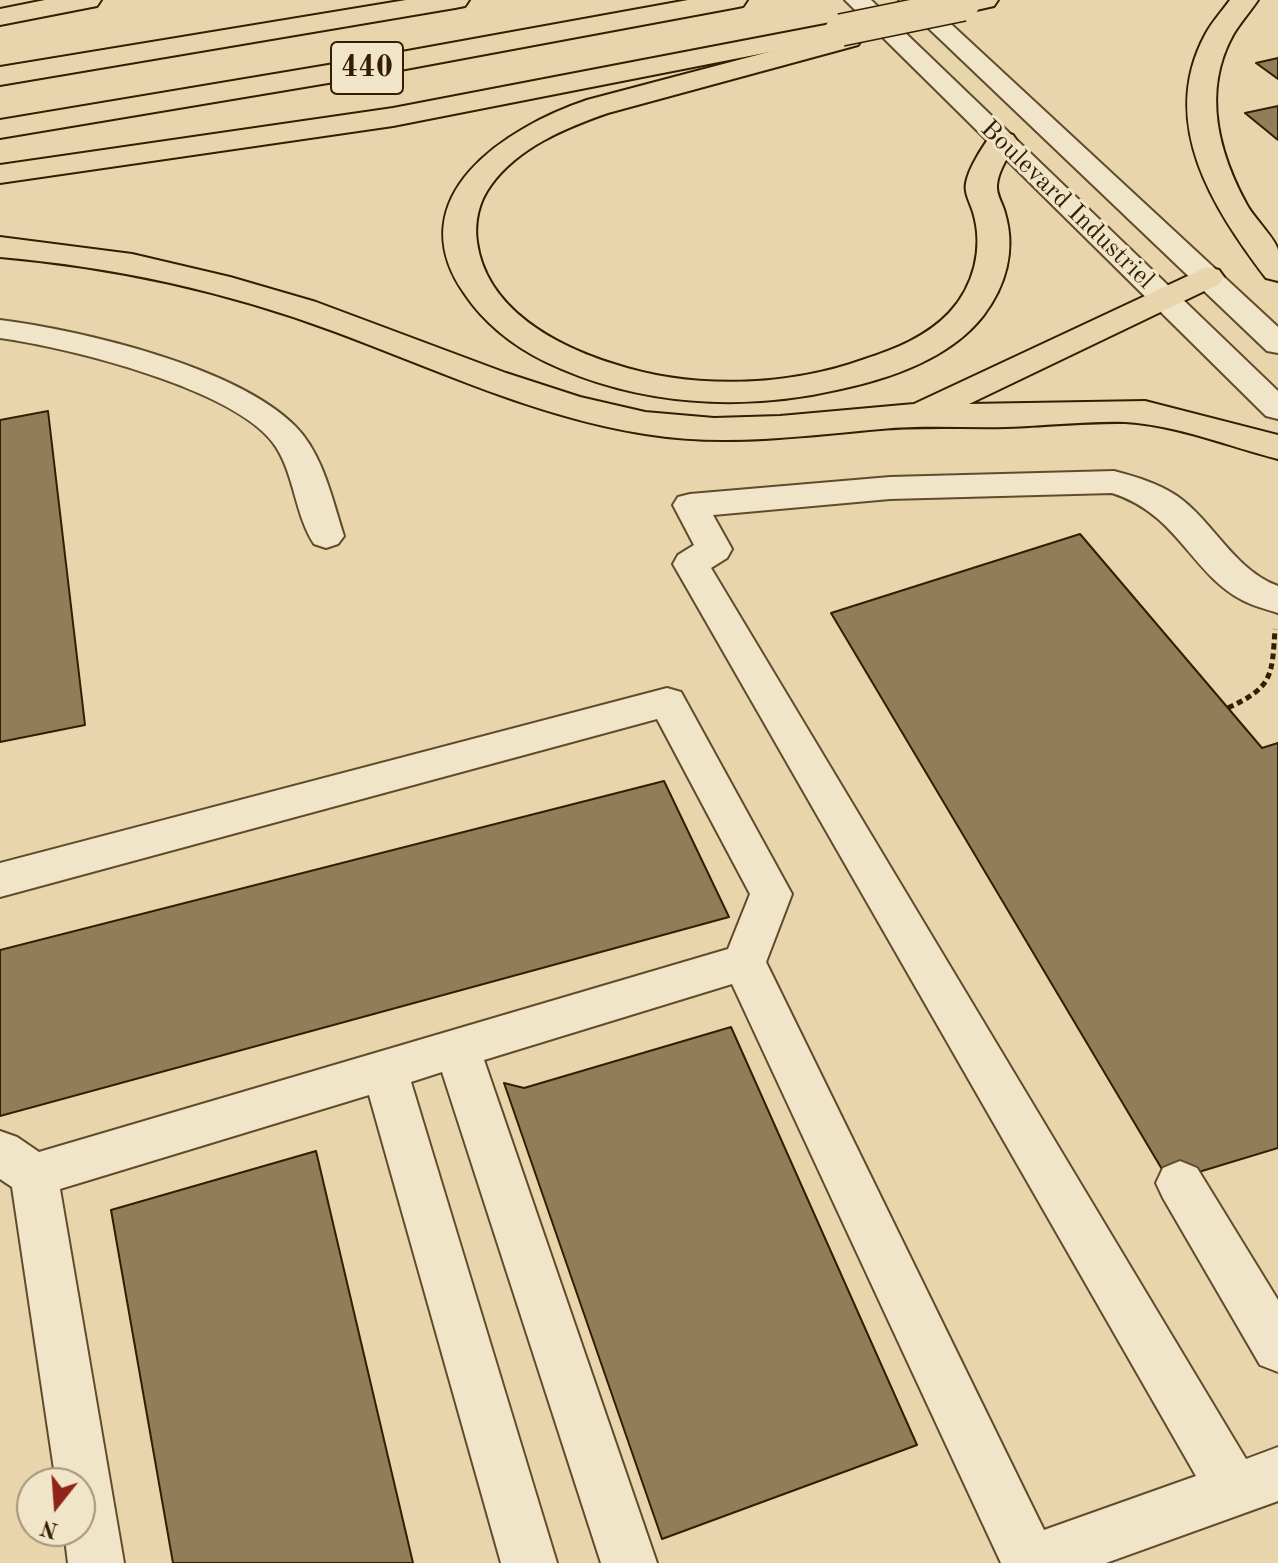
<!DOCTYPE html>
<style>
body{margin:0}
#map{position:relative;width:1278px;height:1563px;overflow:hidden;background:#e8d5ac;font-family:"Old Standard TT",serif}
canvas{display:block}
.north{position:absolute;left:16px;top:1467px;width:80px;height:80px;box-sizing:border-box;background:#f0e4c9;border:2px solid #a59479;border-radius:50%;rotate:197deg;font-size:22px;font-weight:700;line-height:32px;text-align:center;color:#341d00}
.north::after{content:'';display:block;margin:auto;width:28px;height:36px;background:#8f2418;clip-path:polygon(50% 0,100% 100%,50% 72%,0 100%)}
</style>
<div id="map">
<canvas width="1278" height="1563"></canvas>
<div class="north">N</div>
</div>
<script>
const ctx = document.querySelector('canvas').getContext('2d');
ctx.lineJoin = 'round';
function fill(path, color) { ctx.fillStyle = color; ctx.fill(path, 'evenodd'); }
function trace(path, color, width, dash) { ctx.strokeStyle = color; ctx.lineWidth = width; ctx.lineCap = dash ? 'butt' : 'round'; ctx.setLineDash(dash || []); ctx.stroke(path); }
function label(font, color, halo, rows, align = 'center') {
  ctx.font = font + ' "Old Standard TT",serif'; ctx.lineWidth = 6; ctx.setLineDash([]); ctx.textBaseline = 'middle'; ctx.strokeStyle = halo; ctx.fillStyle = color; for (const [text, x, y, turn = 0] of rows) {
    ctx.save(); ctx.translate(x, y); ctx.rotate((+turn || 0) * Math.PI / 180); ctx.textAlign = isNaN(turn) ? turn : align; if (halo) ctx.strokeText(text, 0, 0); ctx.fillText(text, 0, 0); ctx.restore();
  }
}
const building = new Path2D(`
 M1278,58V79L1256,63Z
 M1278,106V140L1245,113Z
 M48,411L85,725L0,742V420Z
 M1080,534L1262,748L1278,743V1148L1169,1181L831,613Z
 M664,781L729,917L0,1116V950Z
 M731,1027L917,1445L662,1539L504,1083L524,1088Z
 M316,1151L413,1563H173L111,1210Z`);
fill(building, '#927d59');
trace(building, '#341d00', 2);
const minor = new Path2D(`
 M845,0H871L1278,391V419L1266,416Z
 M899,0H925L1278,327V353L1267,351Z
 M0,320C81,330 237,367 295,426C323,454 332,499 344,536L338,544L326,548L314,544C295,515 295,477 276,447C239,389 66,347 0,338Z
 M1114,471C1136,477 1158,483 1177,496C1214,522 1234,570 1278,586V613C1266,609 1253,606 1242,600C1190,572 1178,514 1112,493L890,499L713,515L732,549L727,558L711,568L1246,1459L1278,1447V1501L1106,1563H1001L732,984L484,1060L657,1563H601L442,1072L411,1082L557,1563H501L369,1095L60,1189L124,1563H68L64,1531H80V1483H56L12,1187L0,1179V1131L17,1137L39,1152L728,949L750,894L657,719L0,897V863L667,688L681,692L792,894L766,962L1044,1530L1196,1476L673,564L678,555L694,545L673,505L678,497L690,494L890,477Z
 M1180,1161L1197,1168L1278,1300V1372L1260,1365L1163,1198L1156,1183L1163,1168Z`);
const major = new Path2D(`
 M953,0H998L994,6L963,13L953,11L949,5Z
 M1230,0H1258C1250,12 1240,23 1233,35C1202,91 1218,152 1247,205C1254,218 1275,238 1278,250C1278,259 1278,272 1278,281L1266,278C1213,208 1158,123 1205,35C1211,23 1222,11 1230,0Z
 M848,31L858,33L862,39L858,45L608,113C565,128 519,147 491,185C479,201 474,222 477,242C486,309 556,346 614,364C692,390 788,387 865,359C895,349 926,337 949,313C974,286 984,248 973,212C970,202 964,193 966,183C969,167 982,148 991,135L1002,132L1013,135L1017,141C1010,154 998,170 997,185C996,195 1003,204 1005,213C1016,250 1006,286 983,316C950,358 892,378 841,389C743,412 638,406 546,362C513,346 484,323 464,293C397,196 507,127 587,100Z`);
const highway = new Path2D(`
 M45,0H101L97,6L0,25V9Z
 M406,0H469L465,6L455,8L0,85V67Z
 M688,0H747L743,6L733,8L352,79L0,138V120L352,61Z
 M841,22L851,24L855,30L851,36L393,126L0,183V165L393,108Z
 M0,237L132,254L230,277L316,302L506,373L580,397L645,412L714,418L780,416L914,404L1207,267L1219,270L1224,277L1219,284L969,404L1145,401L1278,435V459C1227,446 1177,425 1125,422C1085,421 1046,426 1006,427C964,428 923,425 881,429C802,436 724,447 645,434C536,417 436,369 333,331C225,291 115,267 0,257Z`);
trace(minor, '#614b2b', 4);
trace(major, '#341d00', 4);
trace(highway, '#341d00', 4);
trace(new Path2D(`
 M1228,708C1273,687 1272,676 1275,629`), '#341d00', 5, [6, 4]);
fill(minor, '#f0e4c9');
fill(major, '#e8d5ac');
fill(highway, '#e8d5ac');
const highwayBridge = new Path2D(`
 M841,30L963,5`);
trace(highwayBridge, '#341d00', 34, []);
trace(highwayBridge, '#e8d5ac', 31);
label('26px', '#341d00', '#f0e4c9', [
 ["Boulevard Industriel",1067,205,44]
]);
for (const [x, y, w] of [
 [367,68,72]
]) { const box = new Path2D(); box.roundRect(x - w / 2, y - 26, w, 52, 6); ctx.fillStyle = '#f0e4c9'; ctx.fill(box); trace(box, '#341d00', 2); }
label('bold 30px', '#341d00', null, [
 ["440",367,68]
]);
</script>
